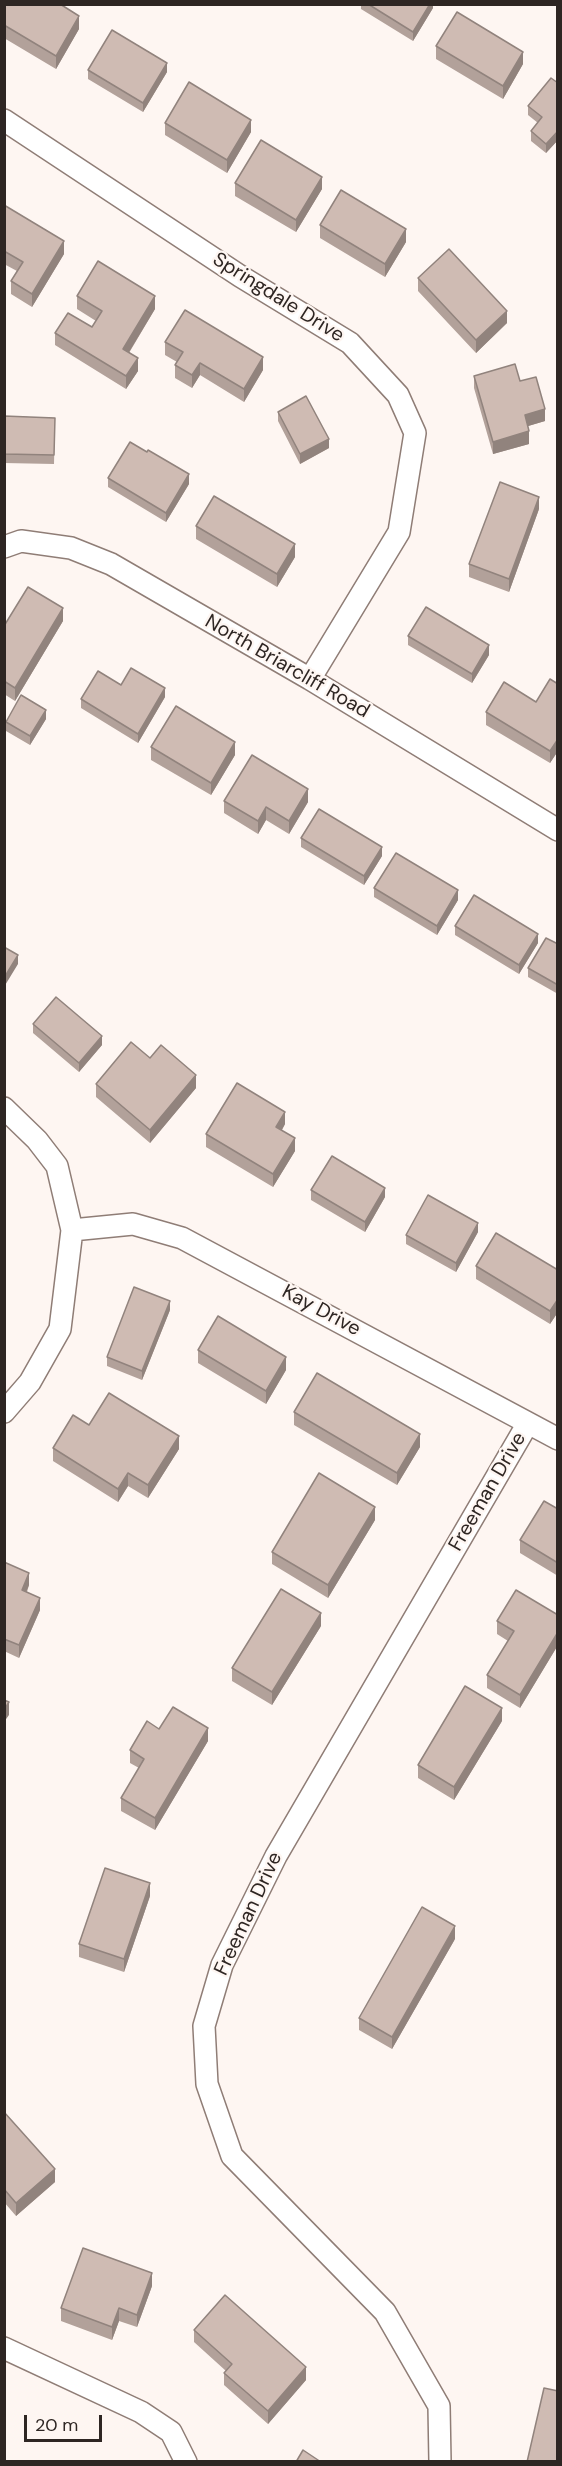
<!DOCTYPE html>
<style>
body{margin:0}
#map{position:relative;width:562px;height:2466px;overflow:hidden;background:#fef6f2;font-family:"DM Sans",sans-serif}
canvas{display:block}
.frame{position:absolute;inset:0;border:6px solid #2e2623;pointer-events:none}
.scale{position:absolute;left:24px;top:2415px;width:78px;height:27px;box-sizing:border-box;border:3px solid #2e2623;border-top:0;padding-left:8px;font-size:18px;line-height:21px;white-space:nowrap;color:#2e2623;-webkit-text-stroke:4px #fef6f2;paint-order:stroke}
</style>
<div id="map">
<canvas width="562" height="2466"></canvas>
<div class="frame"></div>
<div class="scale">20 m</div>
</div>
<script>
const ctx = document.querySelector('canvas').getContext('2d');
ctx.lineJoin = 'round';
function trace(path, color, width, dash) { ctx.strokeStyle = color; ctx.lineWidth = width; ctx.lineCap = dash ? 'butt' : 'round'; ctx.setLineDash(dash || []); ctx.stroke(path); }
function fill(path, color) { ctx.fillStyle = color; ctx.fill(path, 'evenodd'); }
function label(font, color, halo, rows, align = 'center') {
  ctx.font = font + ' "DM Sans",sans-serif'; ctx.lineWidth = 4.5; ctx.setLineDash([]); ctx.textBaseline = 'middle'; ctx.strokeStyle = halo; ctx.fillStyle = color; for (const [text, x, y, turn = 0] of rows) {
    ctx.save(); ctx.translate(x, y); ctx.rotate((+turn || 0) * Math.PI / 180); ctx.textAlign = isNaN(turn) ? turn : align; if (halo) ctx.strokeText(text, 0, 0); ctx.fillText(text, 0, 0); ctx.restore();
  }
}
const minor = new Path2D(`
 M4,120L240,276L350,343L398,395L415,433L399,532L310,679
 M4,547L21,541L71,548L111,564L310,679L558,830
 M4,1108L37,1140L57,1166L72,1230L60,1329L30,1382L4,1412
 M72,1230L133,1224L182,1238L558,1439
 M4,2348L141,2412L171,2432L186,2462
 M440,2462L439,2406L385,2312L232,2156L207,2084L204,2026L222,1965L276,1856L528,1423`);
trace(minor, '#8f7d76', 24);
trace(minor, '#fff', 21);
fill(new Path2D(`
 M4,4L79,29L56,69L4,38Z
 M361,4H433V8L413,41L361,9Z
 M436,46L523,64L503,99L436,59Z
 M88,70L167,72L143,112L88,79Z
 M558,83V140L546,153L531,141V131L538,123L528,115V106Z
 M165,123L251,132L227,173L165,135Z
 M235,183L322,189L296,232L235,196Z
 M4,205L64,254L32,307L11,294V281L17,271L4,264Z
 M320,225L406,242L385,277L320,238Z
 M418,278L507,323L476,353L418,291Z
 M77,296L155,309L129,353L138,371L126,389L55,345V333L92,327L96,321L77,309Z
 M165,342L263,370L244,402L200,375L192,388L175,378V365L177,362L165,355Z
 M474,376L520,381L545,421L528,426L529,444L493,454L474,388Z
 M278,412L329,448L300,464L278,421Z
 M4,416L55,418L54,464L4,463Z
 M147,452L189,484L166,522L108,487V478Z
 M539,509L509,592L469,577V564Z
 M196,526L295,557L277,587L196,539Z
 M63,621L15,701L4,694V626Z
 M408,636L489,655L472,683L408,645Z
 M558,684V751L550,763L486,725V712L536,702Z
 M121,685L165,697L138,743L81,708V699Z
 M46,719L30,745L6,731V722Z
 M151,747L235,755L211,795L151,760Z
 M224,801L308,802L289,834L266,820L258,834L224,813Z
 M301,838L382,856L364,885L301,847Z
 M374,888L458,900L437,935L374,897Z
 M455,926L538,943L519,974L455,935Z
 M558,944V994L528,977V968Z
 M33,1024L102,1045L79,1072L33,1033Z
 M150,1058L196,1088L150,1143L96,1097V1084Z
 M285,1124L282,1130L295,1151L273,1187L206,1147V1134Z
 M311,1190L385,1197L365,1232L311,1200Z
 M478,1232L456,1272L406,1244V1235Z
 M476,1266L558,1270V1312L550,1324L476,1279Z
 M170,1310L142,1380L107,1366V1357Z
 M198,1350L286,1370L266,1404L198,1363Z
 M294,1412L420,1447L397,1485L294,1425Z
 M89,1425L179,1449L148,1498L128,1486L118,1502L53,1461V1448Z
 M558,1509V1576L520,1553V1540Z
 M375,1520L328,1598L272,1564V1552Z
 M4,1562L29,1585L27,1592L40,1610L19,1658L4,1651Z
 M558,1615V1645L520,1708L487,1688V1675L508,1641L497,1634V1621Z
 M321,1626L272,1705L232,1681V1668Z
 M502,1721L454,1800L418,1778V1765Z
 M208,1741L155,1830L121,1811V1798L139,1768L130,1763V1750Z
 M150,1896L124,1972L79,1957V1944Z
 M455,1939L392,2049L359,2030V2018Z
 M4,2112L55,2182L16,2216L4,2202Z
 M152,2286L137,2327L119,2321L112,2340L61,2321V2308Z
 M194,2330L306,2380L268,2424L224,2385V2373L226,2371L194,2342Z`), '#b2a19a');
fill(new Path2D(`
 M430,4H433V8L413,41V32Z
 M79,16V29L56,69V56Z
 M523,52V64L503,99V86Z
 M167,63V72L143,112V103Z
 M251,120V132L227,173V160Z
 M558,131V140L546,153V144Z
 M322,177V189L296,232V220Z
 M406,229V242L385,277V264Z
 M64,241V254L32,307V294Z
 M155,296V309L123,362V349Z
 M507,311V323L476,353V340Z
 M263,357V370L244,402V389Z
 M138,358V371L126,389V376Z
 M200,363V375L192,388V375Z
 M545,409V421L525,427V415Z
 M529,431V444L493,454V442Z
 M329,439V448L300,464V454Z
 M189,474V484L166,522V513Z
 M539,497V509L509,592V579Z
 M295,544V557L277,587V574Z
 M63,608V621L15,701V688Z
 M489,645V655L472,683V674Z
 M165,688V697L138,743V734Z
 M46,710V719L30,745V736Z
 M558,739V751L550,763V751Z
 M235,742V755L211,795V783Z
 M308,789V802L289,834V821Z
 M266,807V820L258,834V821Z
 M382,847V856L364,885V876Z
 M458,890V900L437,935V926Z
 M538,934V943L519,974V965Z
 M18,955V964L4,987V978Z
 M102,1036V1045L79,1072V1063Z
 M196,1075V1088L150,1143V1130Z
 M285,1112V1124L276,1140V1127Z
 M295,1138V1151L273,1187V1174Z
 M385,1188V1197L365,1232V1222Z
 M478,1223V1232L456,1272V1263Z
 M558,1299V1312L550,1324V1311Z
 M170,1301V1310L142,1380V1371Z
 M286,1357V1370L266,1404V1391Z
 M420,1434V1447L397,1485V1473Z
 M179,1436V1449L148,1498V1485Z
 M128,1473V1486L118,1502V1489Z
 M375,1507V1520L328,1598V1585Z
 M29,1573V1585L22,1602V1590Z
 M40,1598V1610L19,1658V1645Z
 M321,1613V1626L272,1705V1692Z
 M558,1632V1645L520,1708V1695Z
 M9,1702V1715L4,1722V1710Z
 M502,1708V1721L454,1800V1787Z
 M208,1728V1741L155,1830V1818Z
 M150,1883V1896L124,1972V1959Z
 M455,1926V1939L392,2049V2037Z
 M55,2169V2182L16,2216V2203Z
 M152,2273V2286L137,2327V2315Z
 M119,2308V2321L112,2340V2327Z
 M306,2367V2380L268,2424V2411Z`), '#91837d');
const building = new Path2D(`
 M4,4H60L79,16L56,56L4,25Z
 M368,4H430L413,32Z
 M457,12L523,52L503,86L436,46Z
 M112,30L167,63L143,103L88,70Z
 M551,78L558,83V131L546,144L531,131L542,117L528,106Z
 M189,82L251,120L227,160L165,123Z
 M261,140L322,177L296,220L235,183Z
 M341,190L406,229L385,264L320,225Z
 M4,205L64,241L32,294L11,281L23,262L4,251Z
 M449,249L507,311L476,340L418,278Z
 M98,261L155,296L123,349L138,358L126,376L55,333L68,313L92,327L102,311L77,296Z
 M185,310L263,357L244,389L200,363L192,375L175,365L183,352L165,342Z
 M515,364L520,381L536,377L545,409L525,415L529,431L493,442L474,376Z
 M306,396L329,439L300,454L278,412Z
 M4,416L55,418L54,455L4,454Z
 M130,442L147,452L148,450L189,474L166,513L108,478Z
 M500,482L539,497L509,579L469,564Z
 M214,496L295,544L277,574L196,526Z
 M28,587L63,608L15,688L4,681V626Z
 M426,607L489,645L472,674L408,636Z
 M131,668L165,688L138,734L81,699L98,671L121,685Z
 M550,679L558,684V739L550,751L486,712L504,682L536,702Z
 M21,695L46,710L30,736L6,722Z
 M176,706L235,742L211,783L151,747Z
 M252,755L308,789L289,821L266,807L258,821L224,801Z
 M319,809L382,847L364,876L301,838Z
 M396,853L458,890L437,926L374,888Z
 M474,895L538,934L519,965L455,926Z
 M546,938L558,944V985L528,968Z
 M4,947L18,955L4,978Z
 M56,997L102,1036L79,1063L33,1024Z
 M131,1042L150,1058L161,1045L196,1075L150,1130L96,1084Z
 M237,1083L285,1112L276,1127L295,1138L273,1174L206,1134Z
 M332,1156L385,1188L365,1222L311,1190Z
 M428,1195L478,1223L456,1263L406,1235Z
 M496,1233L558,1270V1299L550,1311L476,1266Z
 M134,1287L170,1301L142,1371L107,1357Z
 M218,1316L286,1357L266,1391L198,1350Z
 M317,1373L420,1434L397,1473L294,1412Z
 M109,1393L179,1436L148,1485L128,1473L118,1489L53,1448L73,1415L89,1425Z
 M319,1473L375,1507L328,1585L272,1552Z
 M544,1501L558,1509V1563L520,1540Z
 M4,1562L29,1573L22,1590L40,1598L19,1645L4,1639Z
 M281,1589L321,1613L272,1692L232,1668Z
 M516,1590L558,1615V1632L520,1695L487,1675L514,1631L497,1621Z
 M465,1686L502,1708L454,1787L418,1765Z
 M4,1700L9,1702L4,1710Z
 M173,1707L208,1728L155,1818L121,1798L144,1759L130,1750L147,1721L159,1729Z
 M105,1868L150,1883L124,1959L79,1944Z
 M422,1907L455,1926L392,2037L359,2018Z
 M4,2112L55,2169L16,2203L4,2189Z
 M83,2248L152,2273L137,2315L119,2308L112,2327L61,2308Z
 M225,2295L306,2367L268,2411L224,2373L232,2364L194,2330Z
 M544,2388L558,2391V2462H527Z
 M303,2450L321,2462H296Z`);
fill(building, '#cfbbb3');
trace(building, '#91837d', 1.5);
label('20px', '#2e2623', '#fef6f2', [
 ["Springdale Drive",278,298,32],
 ["North Briarcliff Road",287,667,30],
 ["Kay Drive",321,1311,28],
 ["Freeman Drive",488,1492,-60],
 ["Freeman Drive",249,1914,-65]
]);
</script>
